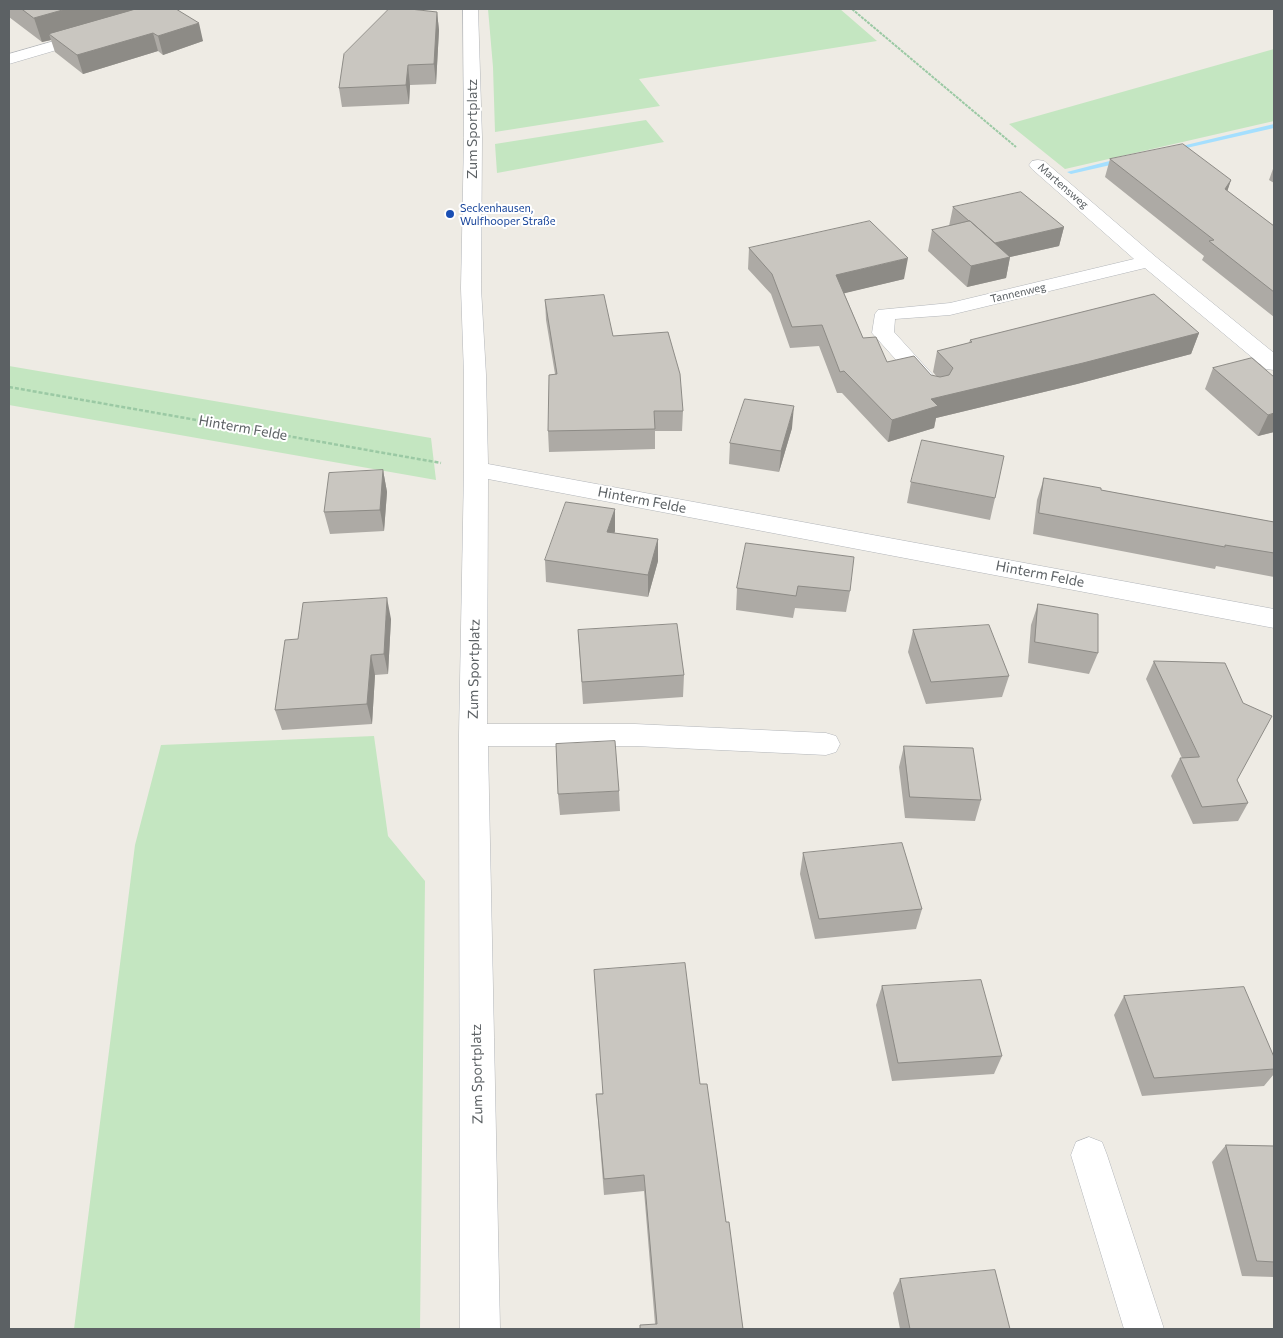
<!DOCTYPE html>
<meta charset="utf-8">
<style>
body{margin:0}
#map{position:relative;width:1283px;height:1338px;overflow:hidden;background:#eeebe4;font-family:Commissioner,sans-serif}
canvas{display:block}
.frame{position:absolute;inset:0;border:10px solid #5c6164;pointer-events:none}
</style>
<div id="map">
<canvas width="1283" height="1338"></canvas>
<div class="frame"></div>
</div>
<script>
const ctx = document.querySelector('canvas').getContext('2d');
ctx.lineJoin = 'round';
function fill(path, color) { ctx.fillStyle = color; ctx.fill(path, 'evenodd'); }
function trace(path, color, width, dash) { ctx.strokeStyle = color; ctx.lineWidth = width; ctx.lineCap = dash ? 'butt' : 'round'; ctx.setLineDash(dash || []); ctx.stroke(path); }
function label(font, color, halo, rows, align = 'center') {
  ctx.font = font + ' Commissioner,sans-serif'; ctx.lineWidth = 4; ctx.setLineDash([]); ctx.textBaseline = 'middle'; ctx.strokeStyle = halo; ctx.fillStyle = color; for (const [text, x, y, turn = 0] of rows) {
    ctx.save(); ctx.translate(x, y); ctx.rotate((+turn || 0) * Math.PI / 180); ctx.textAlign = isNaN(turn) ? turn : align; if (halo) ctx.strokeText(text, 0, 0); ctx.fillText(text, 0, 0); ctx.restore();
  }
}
fill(new Path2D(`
 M488,9H840L877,41L639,79L660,106L495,132L493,67Z
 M1274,49V121L1065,169L1009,124Z
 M646,120L664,142L497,173L495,144Z
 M9,366L431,438L436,480L9,405Z
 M374,736L388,836L425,881L420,1329H74L135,845L161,745Z`), '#c4e6c1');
fill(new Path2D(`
 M1274,124V128L1169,152L1165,150Z
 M1125,157H1128V161L1071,174L1067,172Z`), '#a5dffe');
const minor = new Path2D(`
 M463,9H478L482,138L481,288L486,375L488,464L1274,609V628L488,479L487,724H635L826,733L836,736L840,744L836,752L826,755L635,746H488L500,1329H460L459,735L464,469V375L461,288L464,138Z
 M89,31L94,33L97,36L94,39L9,64V54Z
 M1038,160L1044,161L1156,257L1274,353V370L1266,369L1145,268L950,315L895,319L894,332L943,386L940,391L932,393L924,391L872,333L875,314L878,310L950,303L1134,259L1032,169L1029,165L1032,161Z
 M1089,1137L1102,1142L1107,1155L1164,1329H1124L1071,1155L1076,1142Z`);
trace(minor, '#b2b5b9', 1);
trace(new Path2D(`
 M852,9L1016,147`), '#9bc9a4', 2, [3, 1]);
trace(new Path2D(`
 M9,387L441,463`), '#9bc9a4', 2.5, [4, 2]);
fill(minor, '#fff');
fill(new Path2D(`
 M9,9H176L203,41L163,55L158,51L83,74L55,52L51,40L42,42L9,17Z
 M437,12L439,30L436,84L410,85L409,104L342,107L339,88Z
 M1110,159L1231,180L1227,191L1274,226V317L1202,260L1204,256L1105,177Z
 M1274,166V183L1269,180Z
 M953,207L1064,227L1059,246L1010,257L1006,278L967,287L928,251L932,230L949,226Z
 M749,248L904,279L844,293L863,338L887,362L937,377L933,372L937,351L969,343L970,340L1199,333L1191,354L1077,384L936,418L934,428L888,442L842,393H837L819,346L790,348L771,294L748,269Z
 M545,300L613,336L683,411L682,431H655V449L549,452L548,431L555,374L546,320Z
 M1252,358L1274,432L1258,436L1205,389L1213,368Z
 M792,428L779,472L729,464L730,443Z
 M383,470L387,492L384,531L330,534L324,512Z
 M1044,478L1101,490L1274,522V577L1216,566L1215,569L1033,534L1037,500Z
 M911,482L995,498L990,520L907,503Z
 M615,509V531L614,533L658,539V561L648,597L546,582L545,560Z
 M746,543L850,591L846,612L795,608L793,618L736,610L737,588Z
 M1038,604L1098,653L1089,674L1028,663L1031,625Z
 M391,619L388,674L375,675L372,724L282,730L275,710L298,639Z
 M578,630L684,675L683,697L583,704Z
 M913,630L1009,676L1002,697L926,704L908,652Z
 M1154,661L1237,780L1248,803L1238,821L1193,824L1171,776L1180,758H1182L1146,679Z
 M904,746L981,800L975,821L905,818L899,767Z
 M619,791L620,811L560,815L558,794Z
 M803,853L922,909L916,929L815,939L800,874Z
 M882,986L1002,1056L994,1074L892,1081L876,1005Z
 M1124,996L1274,1069V1074L1264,1086L1142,1096L1114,1015Z
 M700,1084L726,1222L743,1329L655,1324L644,1191L604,1195L596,1094Z
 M1226,1145L1274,1146V1277L1242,1276L1212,1162Z
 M900,1279L1010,1329H900L893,1293Z`), '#adaaa5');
fill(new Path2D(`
 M66,9H154L49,34L51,40L42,42L34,18Z
 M437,12L439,30L436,84L434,64Z
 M199,23L203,41L163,55L158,36Z
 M153,33L158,51L83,74L77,55Z
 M408,65L410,85L409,104L406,85Z
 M1231,180L1225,198V189Z
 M1064,227L1059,246L1010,257L1006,278L967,287L971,266L995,243Z
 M908,258L904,279L833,296L836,275Z
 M1199,333L1191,354L1077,384L936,418L934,428L888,442L892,420L931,399Z
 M794,406L792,428L779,472L781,451Z
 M1274,413V432L1258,436L1268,415Z
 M383,470L387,492L384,531L380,510Z
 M615,509V531L608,554L607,532Z
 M658,539V561L648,597V575Z
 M387,598L391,619L388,674L384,654Z
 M371,655L375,675L372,724L367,704Z`), '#8d8b86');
const building = new Path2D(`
 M22,9H66L34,18Z
 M136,9H176L199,23L158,36L153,33L77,55L49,34Z
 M389,9H410L437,12L434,64L408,65L406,85L339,88L344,54Z
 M1183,144L1231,180L1225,189L1274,226V292L1209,241L1214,240L1110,159Z
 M1021,192L1064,227L995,243L970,221H969L953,207Z
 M870,221L908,258L836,275L863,338L876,337L887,362L914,356L931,375L940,377L949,375L953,368L937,351L972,342L970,340L1154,294L1199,333L1083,363L931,399L938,406L892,420L844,371L840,372L822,325L792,327L772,274L749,248Z
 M970,221L1010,257L971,266L932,230Z
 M604,295L613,336L668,332L680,374L683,411H654L655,429L548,431L549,375L557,374L545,300Z
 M1252,358L1274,377V413L1268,415L1213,368Z
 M745,399L794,406L781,451L730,443Z
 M922,440L1004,456L995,498L911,482Z
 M383,470L380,510L324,512L329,473Z
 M1044,478L1101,488V490L1274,522V553L1225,545V547L1039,513Z
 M566,502L615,509L607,532L658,539L648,575L545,560Z
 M746,543L854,557L850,591L798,586L796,596L737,588Z
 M387,598L384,654L371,655L367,704L275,710L285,640L298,639L303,603Z
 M1038,604L1098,614V653L1035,642Z
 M677,624L684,675L582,682L578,630Z
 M989,625L1009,676L931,682L913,630Z
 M1154,661L1225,663L1243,703L1272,716L1237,780L1248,803L1202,807L1180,758L1199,757Z
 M615,741L619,791L558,794L556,744Z
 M904,746L973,748L981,800L910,797Z
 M902,843L922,909L819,919L803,853Z
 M685,963L700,1084H707L726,1222H729L743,1329H640V1325L657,1324L644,1175L604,1179L596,1094H603L594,970Z
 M981,980L1002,1056L898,1063L882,986Z
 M1244,987L1274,1057V1069L1154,1078L1124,996Z
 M1226,1145L1274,1146V1262L1257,1261Z
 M995,1270L1010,1329H910L900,1279Z`);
fill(building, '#c9c6c0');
trace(building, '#8d8b86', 1);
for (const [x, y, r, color] of [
 [450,214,5,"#1a4fb4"]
]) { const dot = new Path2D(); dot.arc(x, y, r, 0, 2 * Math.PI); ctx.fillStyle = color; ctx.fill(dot); trace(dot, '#fff', 2); }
label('11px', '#5c6164', '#fff', [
 ["Martensweg",1063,186,41],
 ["Tannenweg",1018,293,-13]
]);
label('11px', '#164399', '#fff', [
 ["Seckenhausen,",460,208],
 ["Wulfhooper Straße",460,221]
], 'left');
label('14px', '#5c6164', '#fff', [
 ["Zum Sportplatz",472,129,-90],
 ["Hinterm Felde",243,428,10],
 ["Hinterm Felde",642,500,11],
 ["Hinterm Felde",1040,574,11],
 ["Zum Sportplatz",474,669,-89],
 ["Zum Sportplatz",477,1074,-91]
]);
</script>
